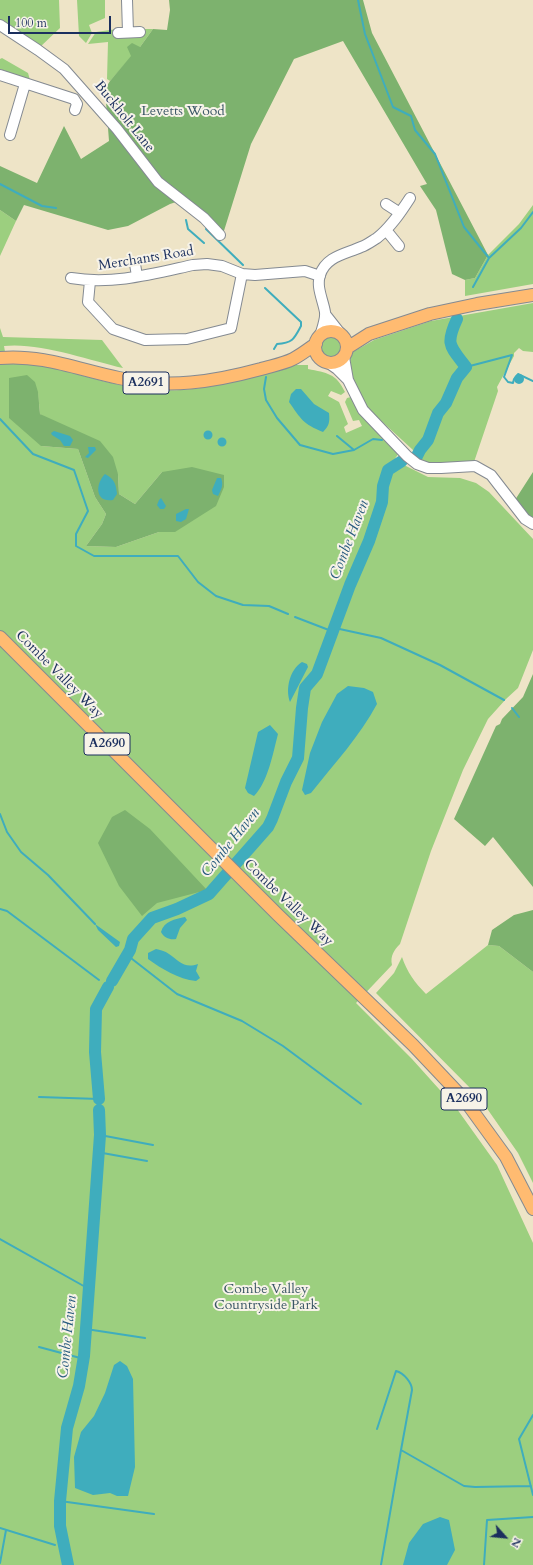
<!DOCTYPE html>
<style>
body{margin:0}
#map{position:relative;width:533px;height:1565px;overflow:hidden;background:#eee4c7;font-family:Cardo,serif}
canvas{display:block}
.north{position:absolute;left:485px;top:1517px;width:40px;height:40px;-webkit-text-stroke:3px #f7f3e8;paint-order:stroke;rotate:117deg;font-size:11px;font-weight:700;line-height:16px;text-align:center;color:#1b2f5e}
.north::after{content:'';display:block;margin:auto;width:14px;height:18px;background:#1b2f5e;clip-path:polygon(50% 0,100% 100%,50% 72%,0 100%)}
.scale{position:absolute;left:8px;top:16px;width:103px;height:18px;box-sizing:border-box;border:2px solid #1b2f5e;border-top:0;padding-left:5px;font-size:12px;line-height:14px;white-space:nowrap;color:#1b2f5e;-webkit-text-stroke:3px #f7f3e8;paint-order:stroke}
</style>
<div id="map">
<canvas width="533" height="1565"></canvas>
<div class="north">N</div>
<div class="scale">100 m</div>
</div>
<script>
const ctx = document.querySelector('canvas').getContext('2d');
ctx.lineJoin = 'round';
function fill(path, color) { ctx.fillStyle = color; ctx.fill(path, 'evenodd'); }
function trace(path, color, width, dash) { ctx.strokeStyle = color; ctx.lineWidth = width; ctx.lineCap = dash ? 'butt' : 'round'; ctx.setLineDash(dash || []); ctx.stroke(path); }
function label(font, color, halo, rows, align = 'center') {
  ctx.font = font + ' Cardo,serif'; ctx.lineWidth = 4; ctx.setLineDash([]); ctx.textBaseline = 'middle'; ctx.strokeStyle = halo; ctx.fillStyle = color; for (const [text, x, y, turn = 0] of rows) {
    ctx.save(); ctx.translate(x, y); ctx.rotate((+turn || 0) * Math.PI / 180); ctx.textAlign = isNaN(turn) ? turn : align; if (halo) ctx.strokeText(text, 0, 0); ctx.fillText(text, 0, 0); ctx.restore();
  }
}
fill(new Path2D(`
 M0,0H59L60,28L39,48L0,23Z
 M77,0H105V18L89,25L92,33L86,43L79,36Z
 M117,29H153L140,47L110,81L107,79L108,42L88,44L96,32Z
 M2,58L28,73L30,80L0,69V59Z
 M533,205V284L465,296V280L475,278L488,255L519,224Z
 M0,210L16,221L0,256Z
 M533,303V352L523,351L519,348L514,353V356L497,387L498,391L474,462L441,467L418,461L413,450L366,407L352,377L350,360L353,352L374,340L431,321Z
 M0,328L3,337L102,340L123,368C89,360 38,342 4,346L7,363C26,361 45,366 64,371C90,377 117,386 144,389C199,395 244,379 296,365H308V369C327,373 336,373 345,392L341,395L331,391L328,396L339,402L348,424L344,427L346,433L362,426L359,420L353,421L345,402L347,398L351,397L399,453L394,460L428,477L460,478L476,483L489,492L533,539V650L518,688L506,699L488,719L463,770L431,851L400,944C394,950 390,956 392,965L356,1003L412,1059L457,1109L497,1165L533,1243V1565H0ZM38,392L40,414L118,474L119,494L135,504L162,472L159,532L116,547L86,546L102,524L106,514L95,497L78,449L41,446Z
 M318 347a13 13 0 1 1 26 0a13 13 0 1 1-26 0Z
 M488,945L499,946L533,972V1183L518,1153L479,1097L376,993L394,973L402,957C407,972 415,983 426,994Z`), '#9ccf7f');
fill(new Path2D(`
 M169,0H363L372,33L488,255L475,278L465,280L452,274L436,210L420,186L427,184L343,41L294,59L251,144L223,234L185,199L170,204L128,226L108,230L24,205L16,221L0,210V166L37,183L64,126L81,159L109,141L105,89L110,81L131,56L127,47L132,43L140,47L153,29L167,30L170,10Z
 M27,375L35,382L38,392L40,414L100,441L113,457L118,474L119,494L135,504L162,472L192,467L224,475V487L216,506L175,532H159L116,547L86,546L102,524L106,514L95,497L78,449L41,446L9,418V378Z
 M533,472V519L528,516L515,500Z
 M533,674V887L493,837L485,846L454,819L496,726L500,724L502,719L523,697Z
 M125,810L150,829L207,890L157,903L142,916L119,886L98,843L112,817Z
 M533,910V972L499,946L488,945L492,930L514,915Z`), '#7db26e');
fill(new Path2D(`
 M514 379a5 5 0 1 1 10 0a5 5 0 1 1-10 0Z
 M296,389H301L314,404L329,413C330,422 329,426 323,432C303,424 301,419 289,402L291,394Z
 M203.5 435a4.5 4.5 0 1 1 9 0a4.5 4.5 0 1 1-9 0Z
 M54,431L70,436L73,440L70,446H64L60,440L52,435L51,433Z
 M217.5 442a4.5 4.5 0 1 1 9 0a4.5 4.5 0 1 1-9 0Z
 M88,447H95L96,450L88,458L85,457L89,453Z
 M105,474C115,479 116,485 117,494L113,500C95,503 95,484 105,474Z
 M217,478H221C224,485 221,490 218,496L213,494L212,490Z
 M161,498L166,506L164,509H160L157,505L159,500Z
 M186,509H189L186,519L181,522L176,521V514Z
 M302,662L307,664L308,667L290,702C285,689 290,669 302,662Z
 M348,686L364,688L373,692L377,704C360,736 334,764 311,793L305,795L302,790L310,753L322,722L337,694Z
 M270,725L278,734C273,753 268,782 254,796L248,793L245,788L258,732Z
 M185,917L187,920L180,928L176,939C170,940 164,938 161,932C164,921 175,919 185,917Z
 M95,924L120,942L119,946L116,947L98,930Z
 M156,949C160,950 165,951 169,954C179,961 184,969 198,964L196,971L200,978L196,981C178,979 162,969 148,959V953Z
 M120,1361L127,1366L133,1379L135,1467L128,1496H117L110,1493L93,1495L75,1488L74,1457L81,1432L94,1416L105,1393L114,1365Z
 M440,1517L449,1520L455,1550L447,1565H403L409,1543L423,1524Z`), '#3fadbd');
trace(new Path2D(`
 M358,0L365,34L393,107L411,116L415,130L435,154L464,227L489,258
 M0,184L42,206L56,208
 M186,220L188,229L204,243
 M206,229L243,265
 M473,287L489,258L521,228L533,212
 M265,288L301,322V326C294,339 293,343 277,344L274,349
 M466,367L512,355L504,377L508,382L513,383L514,379L518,374L533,381
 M266,377L264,389L266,400L277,418L300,445L333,454L354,450L373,439L382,440
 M0,419L33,454L74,470L88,511L76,534V546L94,556H178L198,582L216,596L243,605L269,606L288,614
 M337,436L354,450
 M295,617L334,632
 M335,628L381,638L440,665L504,700
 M512,708L519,717
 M0,814L7,832L21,852L48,875L95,924
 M0,909L7,911L99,980
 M127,955L177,994L242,1021L283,1046L361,1104
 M39,1097L99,1099
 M100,1135L153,1145
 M97,1152L147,1161
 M0,1239L89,1289
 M86,1329L145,1338
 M39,1347L84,1359
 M533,1415L519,1439L533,1495
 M377,1429L396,1371C404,1373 412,1383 412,1390L401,1450
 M60,1501L154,1514
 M0,1528L55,1545
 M0,1563L6,1530
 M381,1565L401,1450L464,1486L475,1487L531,1486
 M484,1565L487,1520L533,1517`), '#3fadbd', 2);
trace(new Path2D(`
 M416,458L420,450L428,440L438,413L446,403L457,378L466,367C450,346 445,345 457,319
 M112,981L130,950L133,939L152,918L177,909L209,894L268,827L272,819L286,782L298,758L302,708L305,688L317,674L350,585L369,541L382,502L383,486L388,470L402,461
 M99,1099L95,1052L96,1009L108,987
 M68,1565L60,1526V1501L67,1428L79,1386L84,1356L100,1135L99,1110`), '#3fadbd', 12);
const minor = new Path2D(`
 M127,0L128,32
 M0,25L38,50L64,69L117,129L158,182L204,218L220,235
 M118,33L140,32
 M0,75L74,99L77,104L75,110
 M10,135L25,84
 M386,204L400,213
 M386,230L399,246
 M135,264L137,276
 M71,278C113,285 152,274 193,265L207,264L222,266L242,274L255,275L305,271L320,276
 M90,281L88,302L113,329L145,340L187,339L231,328L242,274
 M325,314L340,333
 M320,336C322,329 326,319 325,312C323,300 316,287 320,275C326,256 346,254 361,247C367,245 372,241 377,238C391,227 401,212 410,198
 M344,357L348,380
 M327,362L337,369L348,380L363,410L407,456L417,464L428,468H441L475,466L491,475L525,519L533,524`);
const major = new Path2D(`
 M315 347a16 16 0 1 1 32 0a16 16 0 1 1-32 0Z
 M347,348L369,334L430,314L477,304L533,295
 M0,358C41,354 80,370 119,378C169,389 213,382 261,369C271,366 283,364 293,359C301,355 308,349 316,344
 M0,637L278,915L413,1045L464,1099L506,1157L533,1209`);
trace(minor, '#848a92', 12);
trace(major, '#848a92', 14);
trace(minor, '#fff', 10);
trace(major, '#ffbb71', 12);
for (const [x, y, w] of [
 [146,383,46],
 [107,744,46],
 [464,1099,46]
]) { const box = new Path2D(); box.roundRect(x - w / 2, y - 11, w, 22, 3); ctx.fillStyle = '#f7f3e8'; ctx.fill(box); trace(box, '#1b2f5e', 1); }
label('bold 13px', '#1b2f5e', null, [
 ["A2691",146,383],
 ["A2690",107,744],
 ["A2690",464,1099]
]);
label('14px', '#3b5766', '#f7f3e8', [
 ["Levetts Wood",183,112],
 ["Combe Valley",266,1290],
 ["Countryside Park",266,1306]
]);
label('14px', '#1b2f5e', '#f7f3e8', [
 ["Buckholt Lane",124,117,51],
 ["Merchants Road",146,259,-9],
 ["Combe Valley Way",59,675,45],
 ["Combe Valley Way",288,903,44]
]);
label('italic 15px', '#285b7f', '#f7f3e8', [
 ["Combe Haven",350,540,-69],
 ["Combe Haven",231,843,-51],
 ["Combe Haven",68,1337,-84]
]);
</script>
